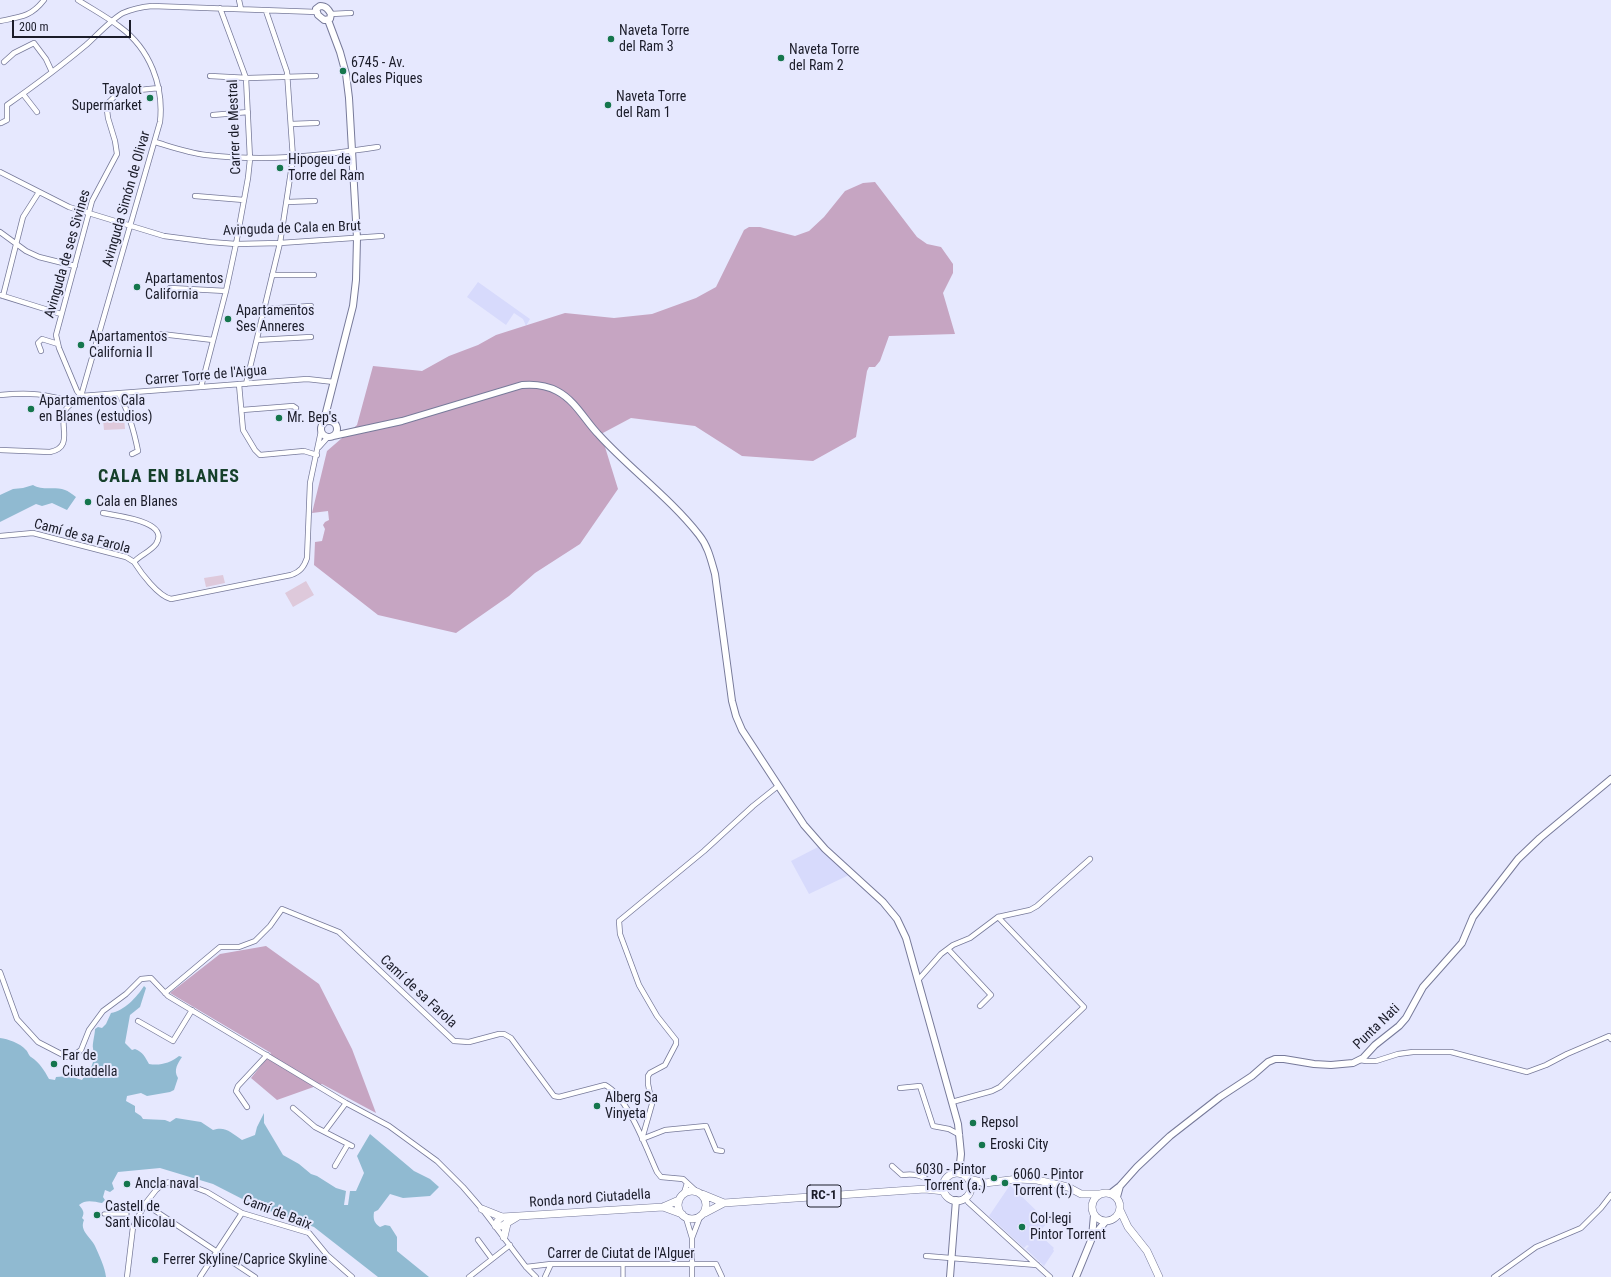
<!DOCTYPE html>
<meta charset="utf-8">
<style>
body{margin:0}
#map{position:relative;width:1611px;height:1277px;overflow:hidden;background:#e6e8fe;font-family:"Roboto Condensed",sans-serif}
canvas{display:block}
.scale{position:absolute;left:12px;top:20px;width:119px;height:18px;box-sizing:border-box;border:2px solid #1b1c29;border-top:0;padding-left:5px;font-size:12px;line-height:14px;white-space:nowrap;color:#1b1c29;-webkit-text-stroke:3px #e6e8fe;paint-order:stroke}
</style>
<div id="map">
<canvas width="1611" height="1277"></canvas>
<div class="scale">200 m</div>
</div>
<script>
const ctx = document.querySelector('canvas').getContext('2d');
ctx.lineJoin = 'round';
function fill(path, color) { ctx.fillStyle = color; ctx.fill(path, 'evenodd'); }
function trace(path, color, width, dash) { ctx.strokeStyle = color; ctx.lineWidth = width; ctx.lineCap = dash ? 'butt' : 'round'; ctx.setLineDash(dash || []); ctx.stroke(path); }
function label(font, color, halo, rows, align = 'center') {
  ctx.font = font + ' "Roboto Condensed",sans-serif'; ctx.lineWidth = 4; ctx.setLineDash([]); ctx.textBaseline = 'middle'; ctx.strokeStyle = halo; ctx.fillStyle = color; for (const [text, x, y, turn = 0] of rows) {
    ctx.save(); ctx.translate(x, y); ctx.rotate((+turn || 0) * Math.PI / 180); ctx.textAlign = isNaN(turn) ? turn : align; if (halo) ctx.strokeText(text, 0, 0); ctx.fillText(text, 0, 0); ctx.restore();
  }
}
fill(new Path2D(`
 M478,282L530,319L526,326L523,319L514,313L506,325L467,297Z
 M818,847L849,875L809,894L791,861Z
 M1010,1185L1048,1222L1039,1232L1042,1234L1041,1236L1054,1248L1053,1249L1054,1251L1044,1266L1026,1249L1029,1246L1027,1245L1024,1248L989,1216Z`), '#d7dafc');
fill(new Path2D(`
 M124,418L125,429L104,430L103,420Z
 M223,575L225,583L206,587L204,578Z
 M306,581L314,595L293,607L285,593Z`), '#dec9db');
fill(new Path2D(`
 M875,182L917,237L927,244L941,247L953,264V273L943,293L955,334L889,336L880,361L875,367H869L867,371L856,437L813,461L742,456L695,426L631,418L601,434L618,489L580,544L535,573L509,596L456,633L378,615L314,565L315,542L322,541L325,529L323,525L325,522L329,520L328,511L312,513L327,451L357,425L373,366L422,371L449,356L478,345L496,335L565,313L614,318L652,314L696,298L716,287L744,230L749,227H760L795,236L809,231L824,217L845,191L863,183Z
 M266,946L319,984L352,1049L376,1113L322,1084L277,1100L251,1078L271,1053L170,993L220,954Z`), '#c6a5c2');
fill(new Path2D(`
 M33,485C42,491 55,486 65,490C68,491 72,494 76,497L67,510L52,503L42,506L36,504L0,522V495L13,489L23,488Z
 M144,986L146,988L140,1007L130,1015L125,1043L132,1050L135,1049C143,1052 145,1057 149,1064C160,1066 170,1063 179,1056L182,1057C178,1063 173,1070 178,1078L174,1090L170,1092L147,1096L141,1093L127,1096L126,1101L135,1106V1112L141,1116L143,1119L165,1120L170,1122L176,1118L201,1122L213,1130C226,1126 231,1133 242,1140L255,1135L257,1127L264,1113V1123L283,1155L299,1164L311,1174L317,1176L336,1188L346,1191L344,1205H348L350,1191H356L364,1173L357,1156L370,1134L414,1171L430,1179L439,1187L430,1196L403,1198L390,1194L378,1210L374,1212C373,1219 374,1223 380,1227L385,1225L390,1226L397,1237V1251L429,1277H378L314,1227L256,1206L213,1184L160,1168L118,1172L112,1183L114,1189L110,1192L105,1190L103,1197L105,1200L102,1203C94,1202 86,1199 79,1205C83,1210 85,1212 82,1218L84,1220C79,1231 91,1237 95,1246C99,1255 105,1267 106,1277H0V1038C8,1039 20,1043 26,1050C28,1052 29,1056 31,1057C40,1063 44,1070 49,1079L55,1080L56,1077L69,1076L82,1080C92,1066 95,1065 93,1048C92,1045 95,1034 95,1029L98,1027L102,1028L106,1024L111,1013C124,1011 137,997 144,986Z`), '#90bad1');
const pedestrian = new Path2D(`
 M104,1214H127
 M623,1277V1265`);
const minor = new Path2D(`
 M239,0L241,9
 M331,14L351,13
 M0,21C20,17 31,17 44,0
 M4,62L14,53L34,43L46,59L52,72
 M210,76L248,78L316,76
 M23,94L37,112
 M213,115L248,112
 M1,123L7,120V105C34,86 61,66 86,45C95,37 113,18 123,13C132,9 142,7 152,6L317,12
 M291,124L317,123
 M155,142C172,147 189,153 206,155C265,162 319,156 378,147
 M0,172L69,207L164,236L210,242L236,244L280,243L382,236
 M195,196L244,200
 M287,202L315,201
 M0,232L26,251L39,257L75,266
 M272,275H314
 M170,288L226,291
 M0,295L61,314
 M3,296L23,217L39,192
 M264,309L311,306
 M161,334L213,340
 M257,340L311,337
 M41,351L38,343L42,339L58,344
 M239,384L243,430L255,450L260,455L304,451L317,455
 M246,384L280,243L293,158L287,72L266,11
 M201,387L226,291L236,244L248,178L250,159L246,78L220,8
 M119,394C129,412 134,431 138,451L132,454
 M0,395C30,392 45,394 74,402
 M81,396L77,391L59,348L56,335L92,201L117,154L115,141L108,118L107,110L108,103L119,92L159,88
 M81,396L307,379L334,382
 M242,410L293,406L296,408
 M319,447L328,437
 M0,450L50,452C74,447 59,427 65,411C68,403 77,403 81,396L160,122C164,86 150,49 120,27C107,17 92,9 78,0
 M103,513C116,516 171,521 156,544C150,552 140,555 134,562
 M0,536L33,533L126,557L134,562
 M134,562C141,573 158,596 171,599L291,575C300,572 304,567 307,558L310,483L321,431
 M948,949L991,995L980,1006
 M0,972L17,1019L38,1042L67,1057L73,1056L81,1050L89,1030L103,1011L126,994L141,979L151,978L168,996L346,1103L389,1126L437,1161L463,1187L482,1209L526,1267L536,1277
 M919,979L941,954L953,945L970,938L998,917L1030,910L1037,906L1090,859
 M165,993L220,947H239L255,941L270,926L282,909L339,932L454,1041L469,1042L499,1034H504L511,1038L554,1096L559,1097L605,1085C628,1097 646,1148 657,1172L661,1177L683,1179L696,1191
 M138,1021L173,1041L192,1010
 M1360,1060L1366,1061H1376L1398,1054L1413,1052H1451L1527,1072L1546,1065L1567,1054L1609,1036L1611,1039
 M900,1088L920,1086L933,1126L949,1129L960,1135
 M952,1102L992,1091L1000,1087L1084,1007L998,917
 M247,1107L236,1091L238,1086L267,1055
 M293,1108L315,1127L352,1146
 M325,1131L346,1103
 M642,1139L652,1104L648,1084V1076L650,1073L665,1065L676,1044V1040L657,1016L639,985L620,934L619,921L704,851L753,806L778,786
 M642,1139L665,1130L706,1126L716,1150L722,1151
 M335,1166L348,1144
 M892,1166L902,1175C917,1173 924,1176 936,1186
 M684,1193L687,1183
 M965,1197L968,1202L1050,1277
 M145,1204L255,1277
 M686,1218L692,1238V1277
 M692,1238L700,1217
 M478,1240L492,1259
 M926,1256L1037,1265
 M526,1267L551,1264H716L722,1277
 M127,1277L133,1227L145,1204L156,1190L163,1184L170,1182L183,1183L207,1192L242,1213L309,1233L327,1255L352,1277
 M200,1277L242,1213
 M469,1277L510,1245
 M545,1277L551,1264
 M1494,1277L1536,1247L1581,1228L1601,1208L1611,1195`);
const tertiary = new Path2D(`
 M320,6C326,6 328,9 331,14L330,19L324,20L318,15L316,9Z
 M321 429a8 8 0 1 1 16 0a8 8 0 1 1-16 0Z
 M323,424L353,306L356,280L357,238L349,98L346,74L340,52L328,20
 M333,436L402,421L522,385C534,384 546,385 557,391C576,401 585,421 599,435C631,470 670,498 699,535C708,546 711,560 715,574L732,701L736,716L742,730L804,825L825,849L883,902L897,919L906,938L958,1124L961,1154L959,1173
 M1111,1193L1120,1186L1137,1167L1170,1136L1220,1097L1252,1076L1268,1062L1275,1059H1284L1314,1064L1331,1065L1353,1063L1363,1058L1375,1045L1399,1026L1406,1018L1423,987L1462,943L1473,917L1518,859L1540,838L1611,779
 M1117,1197L1120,1186
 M1092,1237L1094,1215
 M950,1277L956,1200
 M1076,1277L1092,1238L1105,1222`);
const primary = new Path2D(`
 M943 1187a14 14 0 1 1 28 0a14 14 0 1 1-28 0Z
 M969,1179L985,1183L1018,1179L1037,1180L1068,1187L1081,1194H1100
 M678 1205a14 14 0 1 1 28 0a14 14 0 1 1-28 0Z
 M1092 1207a14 14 0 1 1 28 0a14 14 0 1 1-28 0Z
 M702,1194L724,1203
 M663,1207L682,1214
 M482,1209L502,1217L519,1216L663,1207L679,1200
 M1120,1210L1128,1227L1147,1251L1159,1277
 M705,1213L724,1203L925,1189L944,1191
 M502,1217L498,1220L496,1226H502L517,1217
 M504,1237L507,1224`);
trace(pedestrian, '#777a9a', 5);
trace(minor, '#777a9a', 6);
trace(tertiary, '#777a9a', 8);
trace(primary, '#777a9a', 8);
trace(pedestrian, '#fff', 3.5);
trace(minor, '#fff', 4.5);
trace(tertiary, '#fff', 6);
trace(primary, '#fff', 7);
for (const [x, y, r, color] of [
 [611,39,4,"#15764d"],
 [781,58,4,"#15764d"],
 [343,71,4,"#15764d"],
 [150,98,4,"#15764d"],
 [608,105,4,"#15764d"],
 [280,168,4,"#15764d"],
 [137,287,4,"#15764d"],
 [228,319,4,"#15764d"],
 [81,345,4,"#15764d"],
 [31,409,4,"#15764d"],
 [279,418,4,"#15764d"],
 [88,502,4,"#15764d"],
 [54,1064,4,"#15764d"],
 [597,1106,4,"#15764d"],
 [973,1123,4,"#15764d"],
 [982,1145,4,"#15764d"],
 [994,1178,4,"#15764d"],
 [1005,1183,4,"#15764d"],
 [127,1184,4,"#15764d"],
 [97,1215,4,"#15764d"],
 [1022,1227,4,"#15764d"],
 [155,1260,4,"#15764d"]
]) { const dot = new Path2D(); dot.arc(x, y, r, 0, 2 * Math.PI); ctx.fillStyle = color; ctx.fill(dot); trace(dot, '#e6e8fe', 1.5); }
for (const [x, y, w] of [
 [824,1196,34]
]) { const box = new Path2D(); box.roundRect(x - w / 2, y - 11, w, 22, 3); ctx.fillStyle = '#e6e8fe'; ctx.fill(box); trace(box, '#1b1c29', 1); }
label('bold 13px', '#1b1c29', null, [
 ["RC-1",824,1196]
]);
label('14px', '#1b1c29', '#e6e8fe', [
 ["Naveta Torre",619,31],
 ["del Ram 3",619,47],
 ["Naveta Torre",789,50],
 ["del Ram 2",789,66],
 ["6745 - Av.",351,63],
 ["Cales Piques",351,79],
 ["Tayalot",142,90,"right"],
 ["Supermarket",142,106,"right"],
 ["Naveta Torre",616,97],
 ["del Ram 1",616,113],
 ["Hipogeu de",288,160],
 ["Torre del Ram",288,176],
 ["Apartamentos",145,279],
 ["California",145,295],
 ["Apartamentos",236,311],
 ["Ses Anneres",236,327],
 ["Apartamentos",89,337],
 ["California II",89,353],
 ["Apartamentos Cala",39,401],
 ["en Blanes (estudios)",39,417],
 ["Mr. Bep's",287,418],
 ["Cala en Blanes",96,502],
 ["Far de",62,1056],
 ["Ciutadella",62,1072],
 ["Alberg Sa",605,1098],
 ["Vinyeta",605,1114],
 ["Repsol",981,1123],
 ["Eroski City",990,1145],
 ["6030 - Pintor",986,1170,"right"],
 ["Torrent (a.)",986,1186,"right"],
 ["6060 - Pintor",1013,1175],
 ["Torrent (t.)",1013,1191],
 ["Ancla naval",135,1184],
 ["Castell de",105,1207],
 ["Sant Nicolau",105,1223],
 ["Col·legi",1030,1219],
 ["Pintor Torrent",1030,1235],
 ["Ferrer Skyline/Caprice Skyline",163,1260]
], 'left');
label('14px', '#1b1c29', '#e6e8fe', [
 ["Carrer de Mestral",235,127,-92],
 ["Avinguda Simón de Olivar",127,199,-74],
 ["Avinguda de Cala en Brut",292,229,-2],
 ["Avinguda de ses Sivines",68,254,-74],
 ["Carrer Torre de l'Aigua",206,376,-5],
 ["Camí de sa Farola",82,537,15],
 ["Camí de sa Farola",418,992,43],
 ["Punta Nati",1377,1027,-44],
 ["Ronda nord Ciutadella",590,1199,-4],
 ["Camí de Baix",277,1213,21],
 ["Carrer de Ciutat de l'Alguer",621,1254]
]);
ctx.letterSpacing = '1px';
label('bold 18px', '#16402b', '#e6e8fe', [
 ["CALA EN BLANES",169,477]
]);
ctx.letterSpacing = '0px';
</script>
